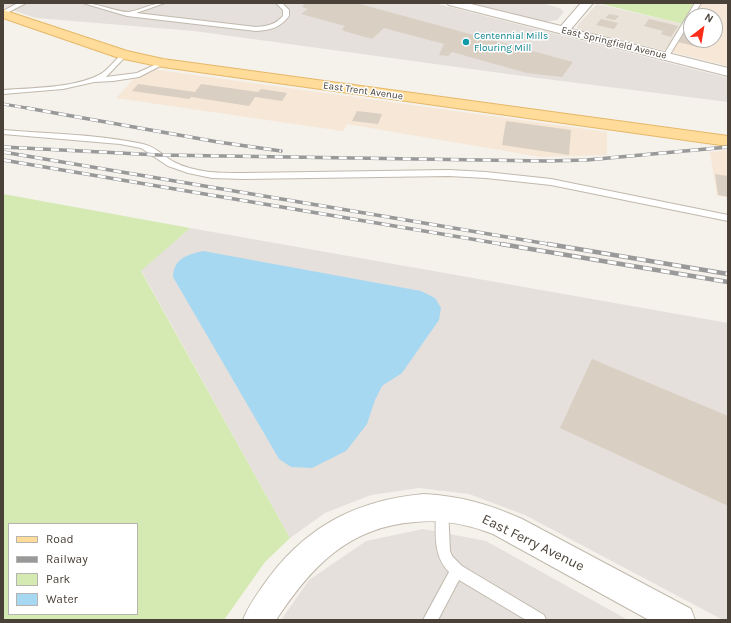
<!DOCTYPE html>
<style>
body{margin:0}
#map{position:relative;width:731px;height:623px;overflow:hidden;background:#f5f1eb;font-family:Karla,sans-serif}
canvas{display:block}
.frame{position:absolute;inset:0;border:4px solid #4a4238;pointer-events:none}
.legend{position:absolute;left:8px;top:523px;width:130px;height:92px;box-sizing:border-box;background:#fff;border:1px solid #b7b3af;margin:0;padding:5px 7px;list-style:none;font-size:12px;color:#4a4238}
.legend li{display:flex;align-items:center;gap:8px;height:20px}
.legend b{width:20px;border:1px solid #b7b3af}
.north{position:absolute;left:683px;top:8px;width:40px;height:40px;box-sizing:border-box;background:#fff;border:1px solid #b7b3af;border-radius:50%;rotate:31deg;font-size:11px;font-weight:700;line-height:16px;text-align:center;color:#4a4238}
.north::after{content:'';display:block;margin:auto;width:14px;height:18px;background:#fc2e1a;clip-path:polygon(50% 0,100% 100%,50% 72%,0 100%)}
</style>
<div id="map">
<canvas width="731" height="623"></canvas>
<div class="frame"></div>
<ul class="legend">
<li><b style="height:5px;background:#ffdc9a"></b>Road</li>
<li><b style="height:5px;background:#999"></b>Railway</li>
<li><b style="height:11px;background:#d5eab3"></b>Park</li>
<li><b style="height:11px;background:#a7d8f2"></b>Water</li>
</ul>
<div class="north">N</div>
</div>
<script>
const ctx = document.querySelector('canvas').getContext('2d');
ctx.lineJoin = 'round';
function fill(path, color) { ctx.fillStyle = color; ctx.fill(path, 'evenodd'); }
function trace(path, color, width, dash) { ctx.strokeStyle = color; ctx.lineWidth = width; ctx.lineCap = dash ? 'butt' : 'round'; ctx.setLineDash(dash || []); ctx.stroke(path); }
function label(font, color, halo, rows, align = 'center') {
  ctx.font = font + ' Karla,sans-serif'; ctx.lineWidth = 3; ctx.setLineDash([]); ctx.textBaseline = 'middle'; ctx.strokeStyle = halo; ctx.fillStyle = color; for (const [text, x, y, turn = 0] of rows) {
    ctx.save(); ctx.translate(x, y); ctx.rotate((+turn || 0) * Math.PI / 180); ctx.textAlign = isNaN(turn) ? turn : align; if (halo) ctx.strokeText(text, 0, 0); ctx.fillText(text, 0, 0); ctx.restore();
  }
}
fill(new Path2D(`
 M597,4L688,25L672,52L583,32L578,29L577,26Z`), '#e9e3d9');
fill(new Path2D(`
 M702,3H728V66L672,52L691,21V40H715V16H694Z
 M144,68L607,132V155L541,157L347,124L343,131L116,98Z
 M728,150V197L717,196L710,152Z`), '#f7e7d6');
fill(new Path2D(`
 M3,3H434L728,78V102L530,77L194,31L36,18L3,7Z
 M471,3H541L560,8L564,12L557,20L545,22Z
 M190,228L728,323V620H723L525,515L469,494L419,488L371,495L325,513L290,538L141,270Z
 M423,529L486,541L628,620H281L309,580L366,541Z`), '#e5e0dc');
fill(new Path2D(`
 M597,3H702L694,16H691V21L688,25Z
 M3,194L190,228L141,271L290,538L265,562L224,620H3ZM9,524H137V614H9Z`), '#d5eab3');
fill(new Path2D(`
 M203,251L421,291L435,298L441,308L439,320L402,373L382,386L375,400L367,424L346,451L312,468L291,467L279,459L173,277C174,258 187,255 203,251Z`), '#a7d8f2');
fill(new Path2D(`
 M305,3H356L573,62L562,77L527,73L452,52L448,56L439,55L444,44L384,28L372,39L344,31L342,29L345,26L301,14L308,9L302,7Z
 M609,14L619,16L615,20L605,18Z
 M601,19L618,23L614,29L596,25Z
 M649,19L678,26L671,37L661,34L663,31L644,26Z
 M687,27L691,28V40H697L694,46L678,42Z
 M138,84L195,92L201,84L258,92L261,89L287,93L282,101L255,97L249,106L191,97L189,99L132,91Z
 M357,111L382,114L378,124L352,121Z
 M506,121L571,130L569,155L502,145Z
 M715,174L728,176V197L718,195Z
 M592,359L728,416V506L560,428Z`), '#dacfc3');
const service = new Path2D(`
 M18,3H26L3,15V11Z
 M83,3C96,3 121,13 129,12C141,10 152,3 165,3L136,13L256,27C267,26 275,25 283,16V10L276,3H282L289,10V16C280,28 270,30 256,31L127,16Z
 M695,3H701L693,16H691V20L669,56L664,57L663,56Z
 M122,54L127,55L106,77L137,73L161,62L166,63L139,77L113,81L94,82L63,89L3,94V90C31,88 74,88 99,75C107,71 115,60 122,54Z
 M3,130C49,134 97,134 143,144C155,146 164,157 174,162C195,173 220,173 243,173L449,170L486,172L551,179L728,215V221L551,185L486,178L449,176L243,179L212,178L188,173L168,166L141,148L120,144L3,134Z
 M442,502L446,504L448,508L450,551L452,556L462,566L544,615L546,620H526L459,580L438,620H423L449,572C432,555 436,530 436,508L438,504Z`);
const minor = new Path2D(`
 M447,3H467L561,26L581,3H593L571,29L728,68V76L449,5Z`);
const tertiary = new Path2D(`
 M424,494C460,496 489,504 522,519L691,609L695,620H649L493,534C468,524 441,519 415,522C348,527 311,567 276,620H243C249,604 260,590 270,576C310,524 359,500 424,494Z`);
const primary = new Path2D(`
 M3,10L127,51L163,59L728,136V146L163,67L119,58L3,18Z`);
trace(service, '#c1b9ad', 2);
trace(minor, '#c1b9ad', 2);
trace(tertiary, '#c1b9ad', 2);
trace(primary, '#e6b868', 2);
fill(service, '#fff');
fill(minor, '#fff');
fill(tertiary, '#fff');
fill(primary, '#ffdc9a');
const railFar2 = new Path2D(`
 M3,104L33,109`);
const railFar1 = new Path2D(`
 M27,108L218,142L281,151
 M3,147L159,155L546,161L587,160L728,147
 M3,152L554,245
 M3,160L507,245`);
const rail = new Path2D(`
 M501,244L728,282
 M548,244L728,274`);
trace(railFar2, '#999', 3);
trace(railFar1, '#999', 3.5);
trace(rail, '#999', 4.5);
trace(railFar2, '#fff', 2, [6]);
trace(railFar1, '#fff', 2.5, [8]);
trace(rail, '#fff', 3, [9]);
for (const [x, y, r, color] of [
 [466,42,4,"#0f9aa8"]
]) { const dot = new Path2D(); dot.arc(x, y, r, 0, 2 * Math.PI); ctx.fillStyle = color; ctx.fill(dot); trace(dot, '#fff', 1.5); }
label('10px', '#0d838f', '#fff', [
 ["Centennial Mills",474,36],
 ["Flouring Mill",474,48]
], 'left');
label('10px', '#4a4238', '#fff', [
 ["East Springfield Avenue",614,43,14],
 ["East Trent Avenue",363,91,8]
]);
label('14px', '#4a4238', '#fff', [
 ["East Ferry Avenue",533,543,26]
]);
</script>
